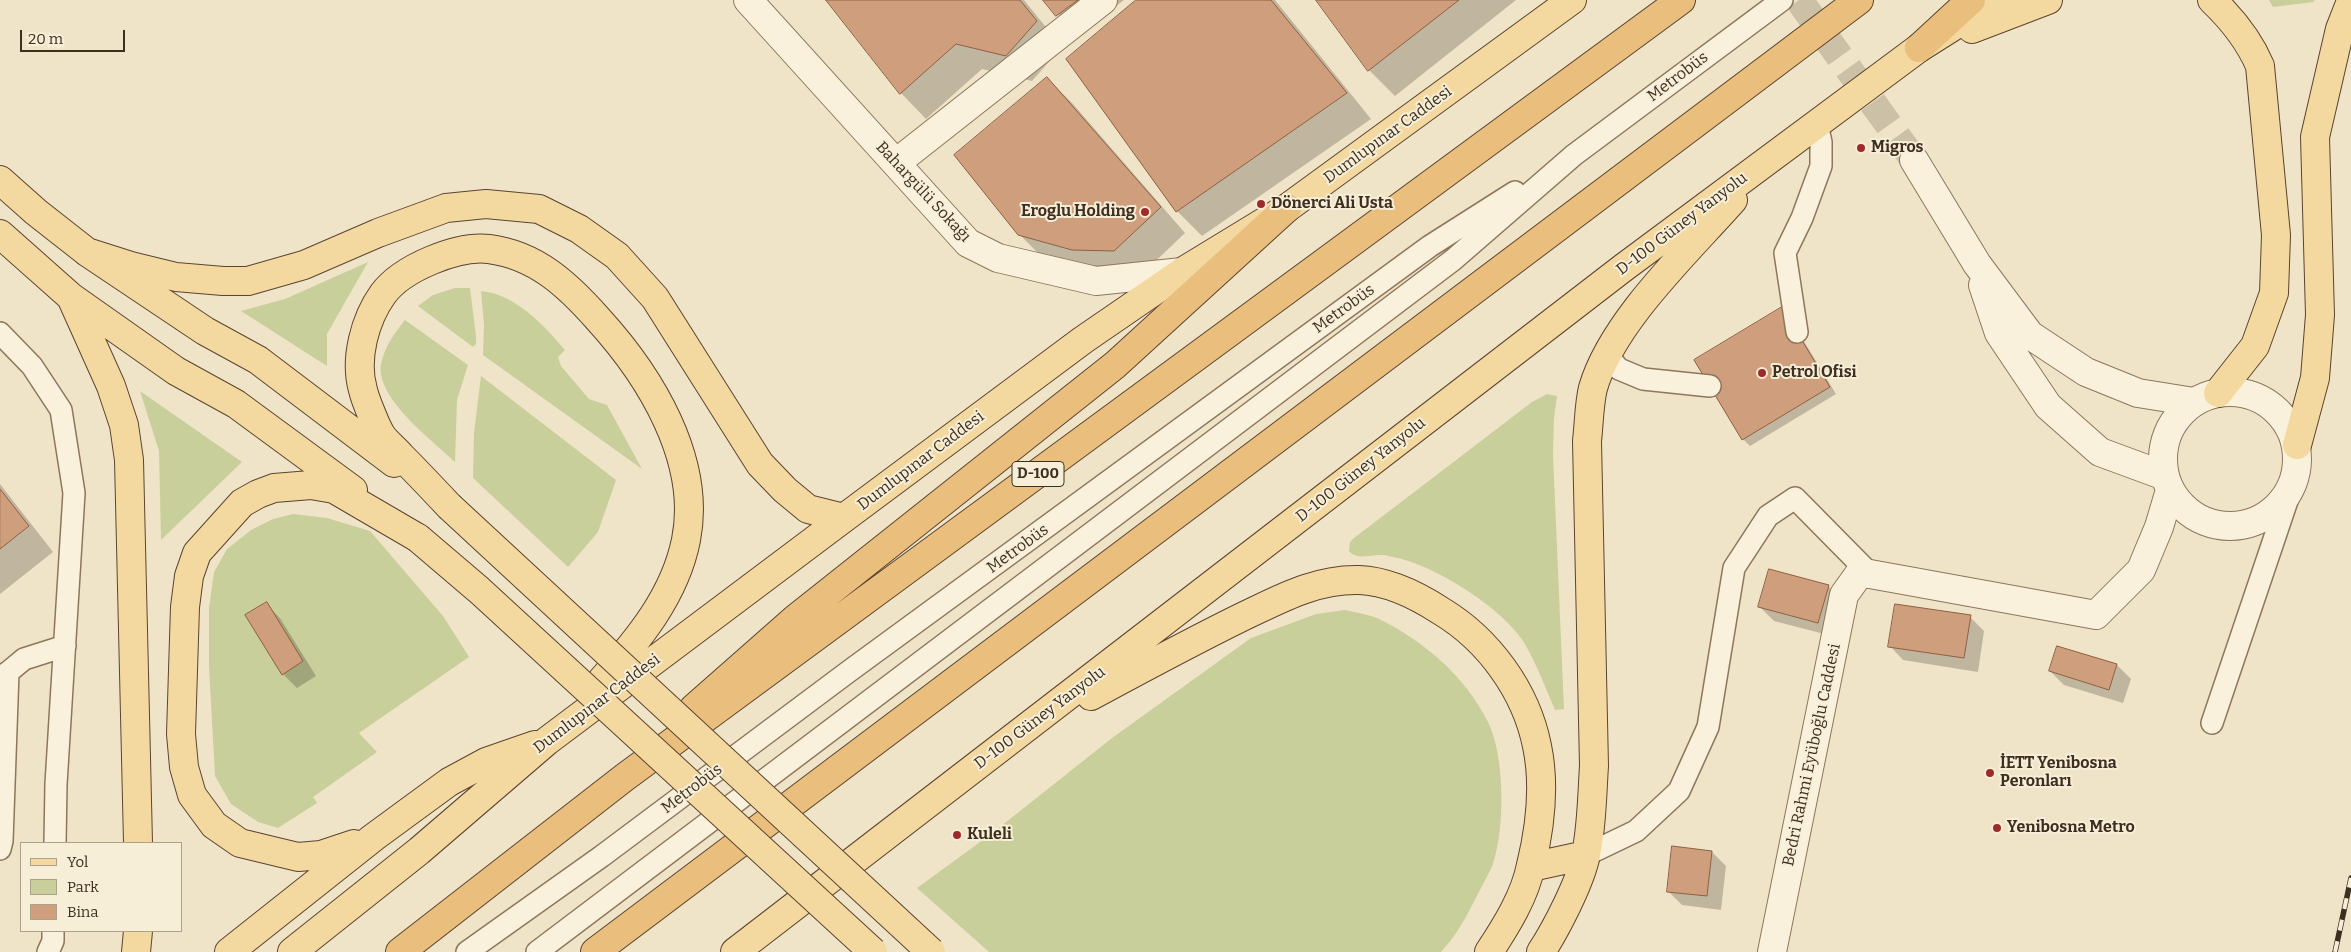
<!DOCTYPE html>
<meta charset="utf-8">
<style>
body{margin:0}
#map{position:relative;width:2351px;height:952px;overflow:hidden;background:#f0e4c8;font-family:Bitter,serif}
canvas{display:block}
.legend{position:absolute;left:20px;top:842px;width:162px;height:90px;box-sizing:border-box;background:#f7eed8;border:1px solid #ada18e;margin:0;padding:6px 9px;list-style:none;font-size:15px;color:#3d2e20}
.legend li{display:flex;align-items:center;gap:10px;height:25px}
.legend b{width:25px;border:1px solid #ada18e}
.scale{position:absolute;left:20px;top:30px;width:105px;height:22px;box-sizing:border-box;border:2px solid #3d2e20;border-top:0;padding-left:6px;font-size:15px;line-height:18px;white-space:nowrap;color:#3d2e20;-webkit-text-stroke:4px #f7eed8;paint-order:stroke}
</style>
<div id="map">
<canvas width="2351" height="952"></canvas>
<ul class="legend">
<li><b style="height:6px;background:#f3d9a0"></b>Yol</li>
<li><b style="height:14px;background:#c9cf9b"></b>Park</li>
<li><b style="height:14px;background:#cf9f7d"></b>Bina</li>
</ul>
<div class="scale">20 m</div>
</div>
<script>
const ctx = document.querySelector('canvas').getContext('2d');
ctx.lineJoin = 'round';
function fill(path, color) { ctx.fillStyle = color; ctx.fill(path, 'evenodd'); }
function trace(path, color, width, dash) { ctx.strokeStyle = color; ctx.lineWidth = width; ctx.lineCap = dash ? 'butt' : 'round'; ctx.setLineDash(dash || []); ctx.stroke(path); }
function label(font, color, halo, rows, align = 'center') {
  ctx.font = font + ' Bitter,serif'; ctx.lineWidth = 4; ctx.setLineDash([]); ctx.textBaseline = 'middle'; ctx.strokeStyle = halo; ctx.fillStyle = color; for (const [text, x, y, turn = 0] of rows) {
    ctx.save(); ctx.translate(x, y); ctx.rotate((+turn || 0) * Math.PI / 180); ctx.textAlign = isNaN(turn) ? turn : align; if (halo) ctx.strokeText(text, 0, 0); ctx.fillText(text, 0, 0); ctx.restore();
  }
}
fill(new Path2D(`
 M2269,0H2315L2313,2L2273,7Z
 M368,262L327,334V366L241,311L285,299Z
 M455,288H470L476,336V344L473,347L418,306L433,295Z
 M481,291C515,294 544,325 565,350L558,357L561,366L589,399L607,405L642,469L483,355L484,325Z
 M405,320L468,365L457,400L455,462C433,441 375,398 381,364C385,346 394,334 405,320Z
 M481,376L616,480L598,532L568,567L473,478L474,433Z
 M140,391L242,462L161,540L159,451Z
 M1547,394L1557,396L1554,418L1553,454L1564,709L1555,710C1545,687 1536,662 1523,641C1501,607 1435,566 1397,558C1392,557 1387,555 1382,555C1371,554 1357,561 1349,551L1350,542L1354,538L1532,402Z
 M293,514L327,518L370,531L443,616L469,657L359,733L377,752L313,797L317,803L278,828L258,822L231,804L215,776L209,667V608L214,572L227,549L251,530L273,519Z
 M1345,610C1356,613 1369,614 1379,619C1424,641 1465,676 1488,722C1505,756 1505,828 1493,864C1490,872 1485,880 1481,888C1468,913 1460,931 1441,952H989L917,888L991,834L1112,738L1251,638L1316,614Z`), '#c9cf9b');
fill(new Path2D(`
 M828,0H1024L1062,47L1032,81L982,69L926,119L901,93Z
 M1045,0H1124L1077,36Z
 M1138,0H1275L1371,119L1202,236L1177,211Z
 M1318,0H1516L1395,96L1369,70Z
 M1047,78L1073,104L1185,233L1140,276L1045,260L1019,234Z
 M1788,315L1836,394L1750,446L1743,439Z
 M0,484L53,552L0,594Z
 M1828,586L1842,600L1832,636L1774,621L1760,607Z
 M266,604L280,618L316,676L297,688L283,674L247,616Z
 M1970,617L1984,631L1978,672L1903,660L1890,646Z
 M2058,647L2117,665L2131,679L2123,703L2064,685L2050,671Z
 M1712,852L1726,866L1721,910L1682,905L1668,891Z`), '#0003');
const building = new Path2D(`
 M826,0H1020L1037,21L1006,56L956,44L900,94Z
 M1043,0H1078L1056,16Z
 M1136,0H1271L1347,93L1176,212L1066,59Z
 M1316,0H1459L1368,71Z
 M1047,77L1161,207L1114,251L1072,250L1018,235L954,155Z
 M1782,307L1830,387L1742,440L1694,360Z
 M0,489L29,526L0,549Z
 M1769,569L1829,585L1818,623L1758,607Z
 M267,602L303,661L282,675L245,615Z
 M1895,604L1971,615L1964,658L1888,647Z
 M2057,646L2117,664L2109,690L2049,671Z
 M1672,846L1712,851L1707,896L1667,892Z`);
fill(building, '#cf9f7d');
trace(building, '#8d5f41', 1);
trace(new Path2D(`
 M1799,0L1914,160`), '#ccc0a6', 28, [28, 14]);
const service = new Path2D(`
 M1797,332L1785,253L1802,218L1821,166V142L1817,124
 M0,333L32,366L61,410L74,493L56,784L55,843
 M1607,355L1619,369L1643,379L1710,386
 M0,679L24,659L65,646
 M2212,723L2291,489
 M0,849L2,841L8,672
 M1586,855L1636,831L1679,791L1708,727L1734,568L1768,516L1795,498L1870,574
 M48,952L53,941V931
 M467,952L602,856L848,672L1430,246L1515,192
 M537,952L1453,260L1574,155L1782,0`);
const minor = new Path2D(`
 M748,0L968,243L998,258L1096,281L1182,272
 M896,163L1103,0`);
const tertiary = new Path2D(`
 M1914,160L1977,264L2030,335L2086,372L2138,393L2194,402
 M1983,285L1999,333L2048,406L2100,452L2165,476
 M2163 459a67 67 0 1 1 134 0a67 67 0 1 1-134 0Z
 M1772,952L1844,595L1859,574H1870L2096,615L2141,570L2159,527L2170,490`);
const primary = new Path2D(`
 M2212,0C2233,20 2249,40 2260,66L2276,235L2274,293L2255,346L2218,393
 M1972,29L2048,0
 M0,180L36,212L87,252L205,331L258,360L394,463
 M0,234L71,297L176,371L236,404L353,490
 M87,252L131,266L176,277L223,281H248L304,265L378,233L446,208L486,204L539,209L579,229L617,256L655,298L760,464L785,490L808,509L844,518
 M71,297L111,386L124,425L129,460L138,843
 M2297,445L2315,378L2320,315L2315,137L2340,29L2351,1
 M449,506C433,489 417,472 401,456C395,449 387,443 382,436C377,429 365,399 363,390C354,359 365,319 383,294C402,268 458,245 489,249C536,255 568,285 598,319C650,376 702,460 686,540C675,595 639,639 602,680
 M1091,696C1141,669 1191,642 1242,617C1280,599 1315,579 1359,580C1387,581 1418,596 1441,611C1489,640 1526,691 1537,746C1545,784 1540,828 1531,865C1525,896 1506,926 1489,952
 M354,844L321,855L298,857L240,843L214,825L192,795L184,767L181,734L185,607L189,576L197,553L242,503L258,494L274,488L311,485L334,489L418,538
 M1531,867L1586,855
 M136,952L138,931
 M229,952L374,837L449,782L486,762L535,745
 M292,952L419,851L547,741L844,518L1083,340L1182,272L1287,208L1572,0
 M735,952L1623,268L1919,48L1995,0
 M1541,952C1556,929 1581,881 1586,854C1592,826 1592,795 1594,766L1587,441C1589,424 1589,404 1593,388C1612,322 1688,251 1733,200`);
const trunk = new Path2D(`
 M1919,48L1971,0
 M694,708L795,619L1115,365L1287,208
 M400,952L625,777L1681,0
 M595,952L1859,0`);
trace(service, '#8d765c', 24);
trace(minor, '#8d765c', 30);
trace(tertiary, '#8d765c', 30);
trace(primary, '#5b4430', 30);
trace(trunk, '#5b4430', 30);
trace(service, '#faf1dc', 21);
trace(minor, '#faf1dc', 28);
trace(tertiary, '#faf1dc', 28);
trace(primary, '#f3d9a0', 28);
trace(trunk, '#eabe7c', 28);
const rail = new Path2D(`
 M2335,952L2351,878`);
trace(rail, '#3d2e20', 5.5);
trace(rail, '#f7eed8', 4, [11]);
const primaryBridge = new Path2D(`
 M449,506L931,952
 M418,538L479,590L873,952`);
trace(primaryBridge, '#5b4430', 30, []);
trace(primaryBridge, '#f3d9a0', 28);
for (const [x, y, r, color] of [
 [1861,148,5,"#9e2a2b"],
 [1261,204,5,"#9e2a2b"],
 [1145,212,5,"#9e2a2b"],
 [1762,373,5,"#9e2a2b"],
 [1990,773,5,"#9e2a2b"],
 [1997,828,5,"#9e2a2b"],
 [957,835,5,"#9e2a2b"]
]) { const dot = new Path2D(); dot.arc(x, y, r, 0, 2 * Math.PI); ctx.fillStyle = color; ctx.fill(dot); trace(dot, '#f7eed8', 2); }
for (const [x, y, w] of [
 [1038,474,52]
]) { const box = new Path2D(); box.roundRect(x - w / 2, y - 12.5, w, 25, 4); ctx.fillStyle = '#f7eed8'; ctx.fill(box); trace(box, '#3d2e20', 1); }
label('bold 15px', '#3d2e20', null, [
 ["D-100",1038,474]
]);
label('16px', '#3d2e20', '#f7eed8', [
 ["Metrobüs",1678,77,-37],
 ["Dumlupınar Caddesi",1388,135,-36],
 ["Bahargülü Sokağı",923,192,47],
 ["D-100 Güney Yanyolu",1682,224,-37],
 ["Metrobüs",1344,309,-36],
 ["Dumlupınar Caddesi",921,461,-37],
 ["D-100 Güney Yanyolu",1361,470,-38],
 ["Metrobüs",1018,549,-36],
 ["Dumlupınar Caddesi",597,704,-37],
 ["D-100 Güney Yanyolu",1040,718,-37],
 ["Bedri Rahmi Eyüboğlu Caddesi",1812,755,-78],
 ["Metrobüs",692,789,-37]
]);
label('bold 16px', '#3d2e20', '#f7eed8', [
 ["Migros",1871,148],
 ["Dönerci Ali Usta",1271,204],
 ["Eroglu Holding",1135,212,"right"],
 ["Petrol Ofisi",1772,373],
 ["İETT Yenibosna",2000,764],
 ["Peronları",2000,782],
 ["Yenibosna Metro",2007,828],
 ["Kuleli",967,835]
], 'left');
</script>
